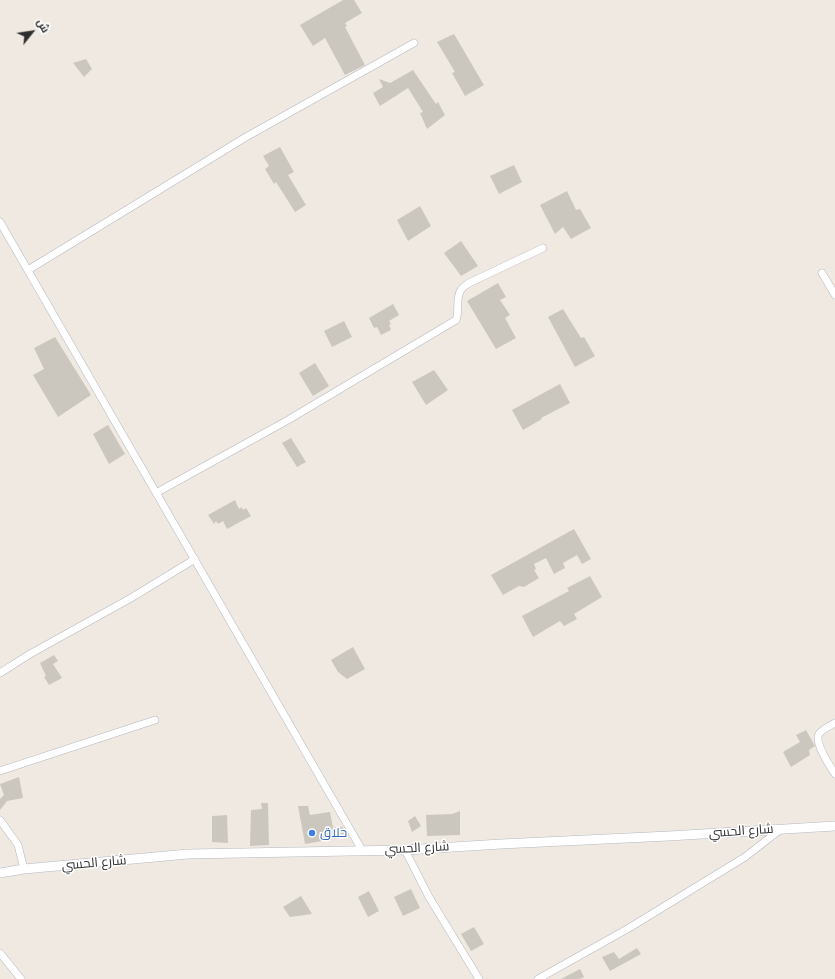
<!DOCTYPE html>
<meta charset="utf-8">
<style>
body{margin:0}
#map{position:relative;width:835px;height:979px;overflow:hidden;background:#efe9e1;font-family:Raleway,Cairo,sans-serif}
canvas{display:block}
.north{position:absolute;left:12px;top:12px;width:40px;height:40px;-webkit-text-stroke:3px #fff;paint-order:stroke;rotate:60deg;font-size:11px;font-weight:700;line-height:16px;text-align:center;color:#2e2e2e}
.north::after{content:'';display:block;margin:auto;width:14px;height:18px;background:#2e2e2e;clip-path:polygon(50% 0,100% 100%,50% 72%,0 100%)}
</style>
<div id="map">
<canvas width="835" height="979"></canvas>
<div class="north">ش</div>
</div>
<script>
const ctx = document.querySelector('canvas').getContext('2d');
ctx.lineJoin = 'round';
function fill(path, color) { ctx.fillStyle = color; ctx.fill(path, 'evenodd'); }
function trace(path, color, width, dash) { ctx.strokeStyle = color; ctx.lineWidth = width; ctx.lineCap = dash ? 'butt' : 'round'; ctx.setLineDash(dash || []); ctx.stroke(path); }
function label(font, color, halo, rows, align = 'center') {
  ctx.font = font + ' Raleway,Cairo,sans-serif'; ctx.lineWidth = 3; ctx.setLineDash([]); ctx.textBaseline = 'middle'; ctx.strokeStyle = halo; ctx.fillStyle = color; for (const [text, x, y, turn = 0] of rows) {
    ctx.save(); ctx.translate(x, y); ctx.rotate((+turn || 0) * Math.PI / 180); ctx.textAlign = isNaN(turn) ? turn : align; if (halo) ctx.strokeText(text, 0, 0); ctx.fillText(text, 0, 0); ctx.restore();
  }
}
fill(new Path2D(`
 M343,0H354L362,13L345,23L347,26L345,27L365,65L345,75L325,38L313,46L300,25Z
 M454,34L484,85L465,96L452,73L455,72L437,42Z
 M86,59L92,69L84,77L73,63Z
 M413,70L436,104L438,102L445,115L427,129L420,113L423,112L408,88L380,106L373,93L383,87L379,79L390,83Z
 M280,147L294,172L288,175L306,205L295,212L276,182L274,184L265,169L269,166L263,156Z
 M514,165L522,182L499,194L490,176Z
 M567,191L576,210L580,209L591,228L571,239L563,227L555,234L540,205Z
 M420,206L431,226L408,241L397,220Z
 M461,241L478,266L461,276L444,253Z
 M498,283L506,297L500,300L510,315L505,318L516,338L496,349L467,301Z
 M393,304L399,315L389,321L391,324L389,325L391,330L381,335L377,327L374,328L369,318Z
 M563,309L581,338L584,337L595,356L575,367L548,317Z
 M344,321L352,337L332,347L324,331Z
 M55,337L91,395L58,417L33,375L44,369L34,348Z
 M315,363L329,386L313,396L299,373Z
 M434,370L448,390L426,405L412,382Z
 M560,384L570,403L541,418L542,419L523,430L512,410Z
 M108,425L125,454L109,464L93,434Z
 M291,438L306,462L297,467L282,443Z
 M235,500L239,509L242,507L243,510L246,508L251,516L227,529L223,521L218,524L216,521L214,524L208,515Z
 M574,529L591,559L582,564L577,555L563,563L565,568L554,574L546,558L534,564L536,569L534,570L539,578L524,587L519,586L503,595L491,575Z
 M590,576L602,597L574,614L577,619L564,626L560,621L533,637L522,616L569,591L567,588Z
 M353,647L365,669L347,679L338,672L331,660Z
 M54,655L58,661L53,664L62,678L49,685L44,677L46,676L40,663Z
 M806,730L815,746L809,750L810,755L791,767L783,752L800,742L796,735Z
 M19,777L23,798L7,801L0,810V799L4,795L0,784Z
 M261,803H268L269,845L250,846L251,810L262,809Z
 M298,806H308L310,815L330,812L333,828L343,827L345,837L305,844Z
 M460,811V835L427,836L426,815L452,814Z
 M227,815L228,843L212,842V816Z
 M415,816L421,826L412,832L408,821Z
 M411,889L420,908L403,916L394,897Z
 M369,891L379,911L368,917L358,897Z
 M301,896L312,914L290,917L283,907Z
 M474,927L484,944L471,951L461,934Z
 M637,948L641,954L610,971L602,957L614,952L619,959Z
 M580,969L584,977L580,979H561Z`), '#cbc7bf');
const minor = new Path2D(`
 M0,222L362,850
 M28,270L246,137L414,43
 M822,273L835,295
 M156,493L288,420L456,320C460,311 455,298 461,290C463,287 466,285 469,283L543,248
 M0,673L30,654L131,598L195,559
 M835,723C830,726 822,729 819,734C814,743 830,766 835,774
 M0,771L155,720
 M0,820L18,845L24,869
 M405,850L429,897L479,979
 M0,953L21,979
 M538,979L629,928L745,857L781,829`);
const tertiary = new Path2D(`
 M0,873L24,869L188,854L405,850L501,844L669,836L835,826`);
trace(minor, '#b4b7c1', 8);
trace(tertiary, '#b4b7c1', 10);
trace(minor, '#fff', 7);
trace(tertiary, '#fff', 9);
for (const [x, y, r, color] of [
 [312,833,4,"#3f7fe0"]
]) { const dot = new Path2D(); dot.arc(x, y, r, 0, 2 * Math.PI); ctx.fillStyle = color; ctx.fill(dot); trace(dot, '#fff', 1.5); }
label('13px', '#2e2e2e', '#fff', [
 ["شارع الحسي",741,831,-4],
 ["شارع الحسي",417,848,-3],
 ["شارع الحسي",94,863,-5]
]);
label('13px', '#366cbe', '#fff', [
 ["حلاق",320,833]
], 'left');
</script>
